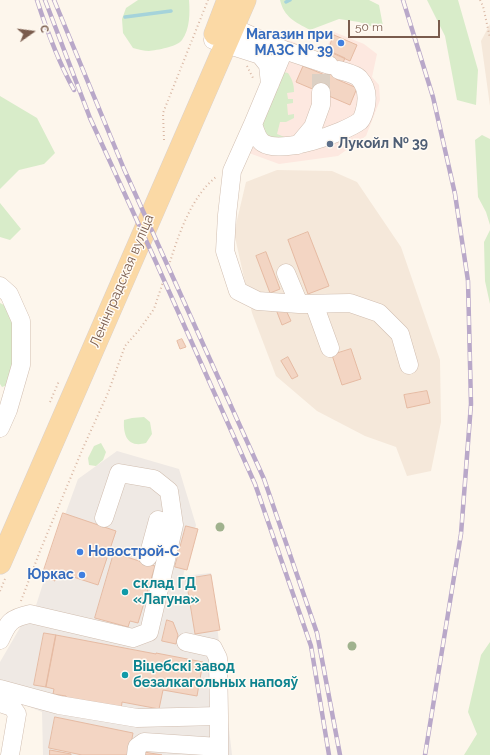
<!DOCTYPE html>
<meta charset="utf-8">
<style>
body{margin:0}
#map{position:relative;width:490px;height:755px;overflow:hidden;background:#fdf6ec;font-family:Raleway,sans-serif}
canvas{display:block}
.north{position:absolute;left:12px;top:12px;width:40px;height:40px;-webkit-text-stroke:3px #fffaf3;paint-order:stroke;rotate:76deg;font-size:11px;font-weight:700;line-height:16px;text-align:center;color:#7a5c4d}
.north::after{content:'';display:block;margin:auto;width:14px;height:18px;background:#7a5c4d;clip-path:polygon(50% 0,100% 100%,50% 72%,0 100%)}
.scale{position:absolute;left:348px;top:20px;width:92px;height:18px;box-sizing:border-box;border:2px solid #7a5c4d;border-top:0;padding-left:5px;font-size:12px;line-height:14px;white-space:nowrap;color:#7a5c4d;-webkit-text-stroke:3px #fffaf3;paint-order:stroke}
</style>
<div id="map">
<canvas width="490" height="755"></canvas>
<div class="north">С</div>
<div class="scale">50 m</div>
</div>
<script>
const ctx = document.querySelector('canvas').getContext('2d');
ctx.lineJoin = 'round';
function fill(path, color) { ctx.fillStyle = color; ctx.fill(path, 'evenodd'); }
function trace(path, color, width, dash) { ctx.strokeStyle = color; ctx.lineWidth = width; ctx.lineCap = dash ? 'butt' : 'round'; ctx.setLineDash(dash || []); ctx.stroke(path); }
function label(font, color, halo, rows, align = 'center') {
  ctx.font = font + ' Raleway,sans-serif'; ctx.lineWidth = 3; ctx.setLineDash([]); ctx.textBaseline = 'middle'; ctx.strokeStyle = halo; ctx.fillStyle = color; for (const [text, x, y, turn = 0] of rows) {
    ctx.save(); ctx.translate(x, y); ctx.rotate((+turn || 0) * Math.PI / 180); ctx.textAlign = isNaN(turn) ? turn : align; if (halo) ctx.strokeText(text, 0, 0); ctx.fillText(text, 0, 0); ctx.restore();
  }
}
fill(new Path2D(`
 M490,24V106L481,41Z
 M277,170L332,171L357,182L401,247L440,360L441,422L431,471L407,476L396,447L365,436L317,411L276,376L252,313L234,233L246,182Z`), '#f5e8da');
fill(new Path2D(`
 M334,32L364,44L377,54L372,77L379,85L380,100L366,136L338,156L279,164L238,149L284,38L323,55Z`), '#fde8e0');
fill(new Path2D(`
 M117,451L179,469L196,525L183,576L211,573L232,755H43L42,712L0,695V662L21,626L31,621L66,512L78,479Z`), '#efe9e4');
fill(new Path2D(`
 M138,0H189C190,13 190,29 182,40C177,47 157,50 149,51C144,51 138,49 133,48L123,33L122,19L126,8Z
 M280,0H369L379,5L383,26L373,27L359,22L339,19L310,30C295,22 284,17 280,0Z
 M427,0H458L478,70L476,105L457,100L445,36Z
 M283,72L288,73C292,79 294,84 294,92L287,93L288,99H293V103L287,104L288,115L294,114V118L286,122H280L277,134L287,138L279,142L263,135L260,119Z
 M0,96L37,118L55,153L44,164L19,170L0,189Z
 M482,135L490,139V225L486,212L478,197L475,140Z
 M0,203L21,229L10,240L0,237Z
 M490,230V304L485,281L484,242Z
 M0,303L4,305L12,319V374L8,385L2,387L0,384Z
 M144,417L150,422L152,434L146,443C128,448 123,436 124,420L132,418Z
 M101,443L106,452L103,460L96,466L89,465L88,458L94,446Z
 M490,642V755H464L477,734L468,712L481,655Z`), '#d8ecc9');
trace(new Path2D(`
 M286,2L290,0
 M125,17L171,11`), '#a5d3da', 3.5);
const building = new Path2D(`
 M334,35L357,45L350,61L328,51Z
 M334,53L345,58L336,79L357,88L350,105L296,82L303,66L325,75Z
 M308,232L329,286L308,294L288,240Z
 M266,252L280,289L270,293L256,256Z
 M285,308L291,321L282,325L277,312Z
 M182,339L186,347L180,349L177,341Z
 M351,349L361,379L342,385L332,355Z
 M288,357L298,376L292,379L281,361Z
 M427,391L430,403L407,408L404,395Z
 M63,513L116,531L98,585L58,572L55,581L42,576Z
 M186,526L198,529L187,570L175,567Z
 M114,553L155,566L138,623L130,621L128,627L95,618Z
 M211,575L220,630L195,634L186,579Z
 M167,620L173,622L178,635L176,644L162,641Z
 M44,633L56,635L46,687L34,685Z
 M56,635L156,654V653L203,662L197,696L163,690L159,709L122,702L121,711L66,700V696L53,694L54,689L46,687Z
 M55,717L133,733L129,755H82L49,748Z
 M50,750L71,754V755H50Z
 M144,752L162,755H143Z`);
fill(building, '#f3d5c3');
trace(building, '#e6bba3', 1);
trace(new Path2D(`
 M321,92V74`), '#dcd0c4', 18, [18, 9]);
const minor = new Path2D(`
 M220,22L284,50L329,65
 M213,40L260,55L268,65L270,84
 M284,50L253,124L232,171L227,215L225,251L238,291L258,301L299,304L350,303L379,313L400,334L409,365
 M253,124C255,130 257,139 263,143C281,155 344,133 360,121C362,119 363,116 364,113C368,101 368,88 359,78C355,74 345,72 339,70
 M298,145L313,127L321,105V92
 M286,273L299,304
 M0,286L9,294L21,321V365L8,410L0,428
 M314,304L330,348
 M148,557L158,520L174,525
 M0,640C8,622 11,618 30,614L133,638L149,632L174,525L169,491L154,479L119,473L104,518
 M0,689L59,705L137,718L219,716L218,658L213,648L186,642
 M0,703L12,707L17,714L10,755
 M219,716V755
 M136,755L137,747L144,742L219,747`);
const major = new Path2D(`
 M215,34L228,0
 M0,563L245,0`);
trace(minor, '#d1beb0', 19);
trace(major, '#dad1cd', 23);
trace(new Path2D(`
 M480,0L483,6L490,38
 M247,66L254,80
 M164,140L163,113L208,0
 M170,262C179,233 192,196 216,177
 M50,402L59,381
 M0,591L5,579
 M21,601L40,551L83,448L108,393L125,346L139,330L154,309L163,282`), '#d9b8a5', 2, [1, 3]);
trace(minor, '#fff', 18);
trace(major, '#fbd9a5', 22);
const rail = new Path2D(`
 M37,0C47,31 58,61 74,90
 M45,0L90,118L155,260L255,484L311,646L329,755
 M54,0L124,169L264,479L317,633L340,755
 M403,0L433,97L455,194L468,281L471,404L461,534L425,755`);
trace(rail, '#b9a8c9', 4.5);
trace(rail, '#fffaf3', 3, [9]);
ctx.fillStyle = '#a0b28e';
for (const [x, y] of [
 [220,527],
 [352,646]
]) { ctx.beginPath(); ctx.arc(x, y, 4.5, 0, 2 * Math.PI); ctx.fill(); }
for (const [x, y, r, color] of [
 [341,43,4,"#3f7fe0"],
 [330,144,4,"#5c6f8a"],
 [80,552,4,"#3f7fe0"],
 [82,575,4,"#3f7fe0"],
 [125,592,4,"#0f9aa8"],
 [125,675,4,"#0f9aa8"]
]) { const dot = new Path2D(); dot.arc(x, y, r, 0, 2 * Math.PI); ctx.fillStyle = color; ctx.fill(dot); trace(dot, '#fffaf3', 1.5); }
label('bold 14px', '#366cbe', '#fffaf3', [
 ["Магазин при",333,35],
 ["МАЗС № 39",333,51],
 ["Новострой-С",88,552,"left"],
 ["Юркас",74,575]
], 'right');
label('bold 14px', '#4e5e75', '#fffaf3', [
 ["Лукойл № 39",338,144]
], 'left');
label('14px', '#7a5c4d', '#fffaf3', [
 ["Ленінградская вуліца",122,281,-67]
]);
label('bold 14px', '#0d838f', '#fffaf3', [
 ["склад ГД",133,584],
 ["«Лагуна»",133,600],
 ["Віцебскі завод",133,667],
 ["безалкагольных напояў",133,683]
], 'left');
</script>
